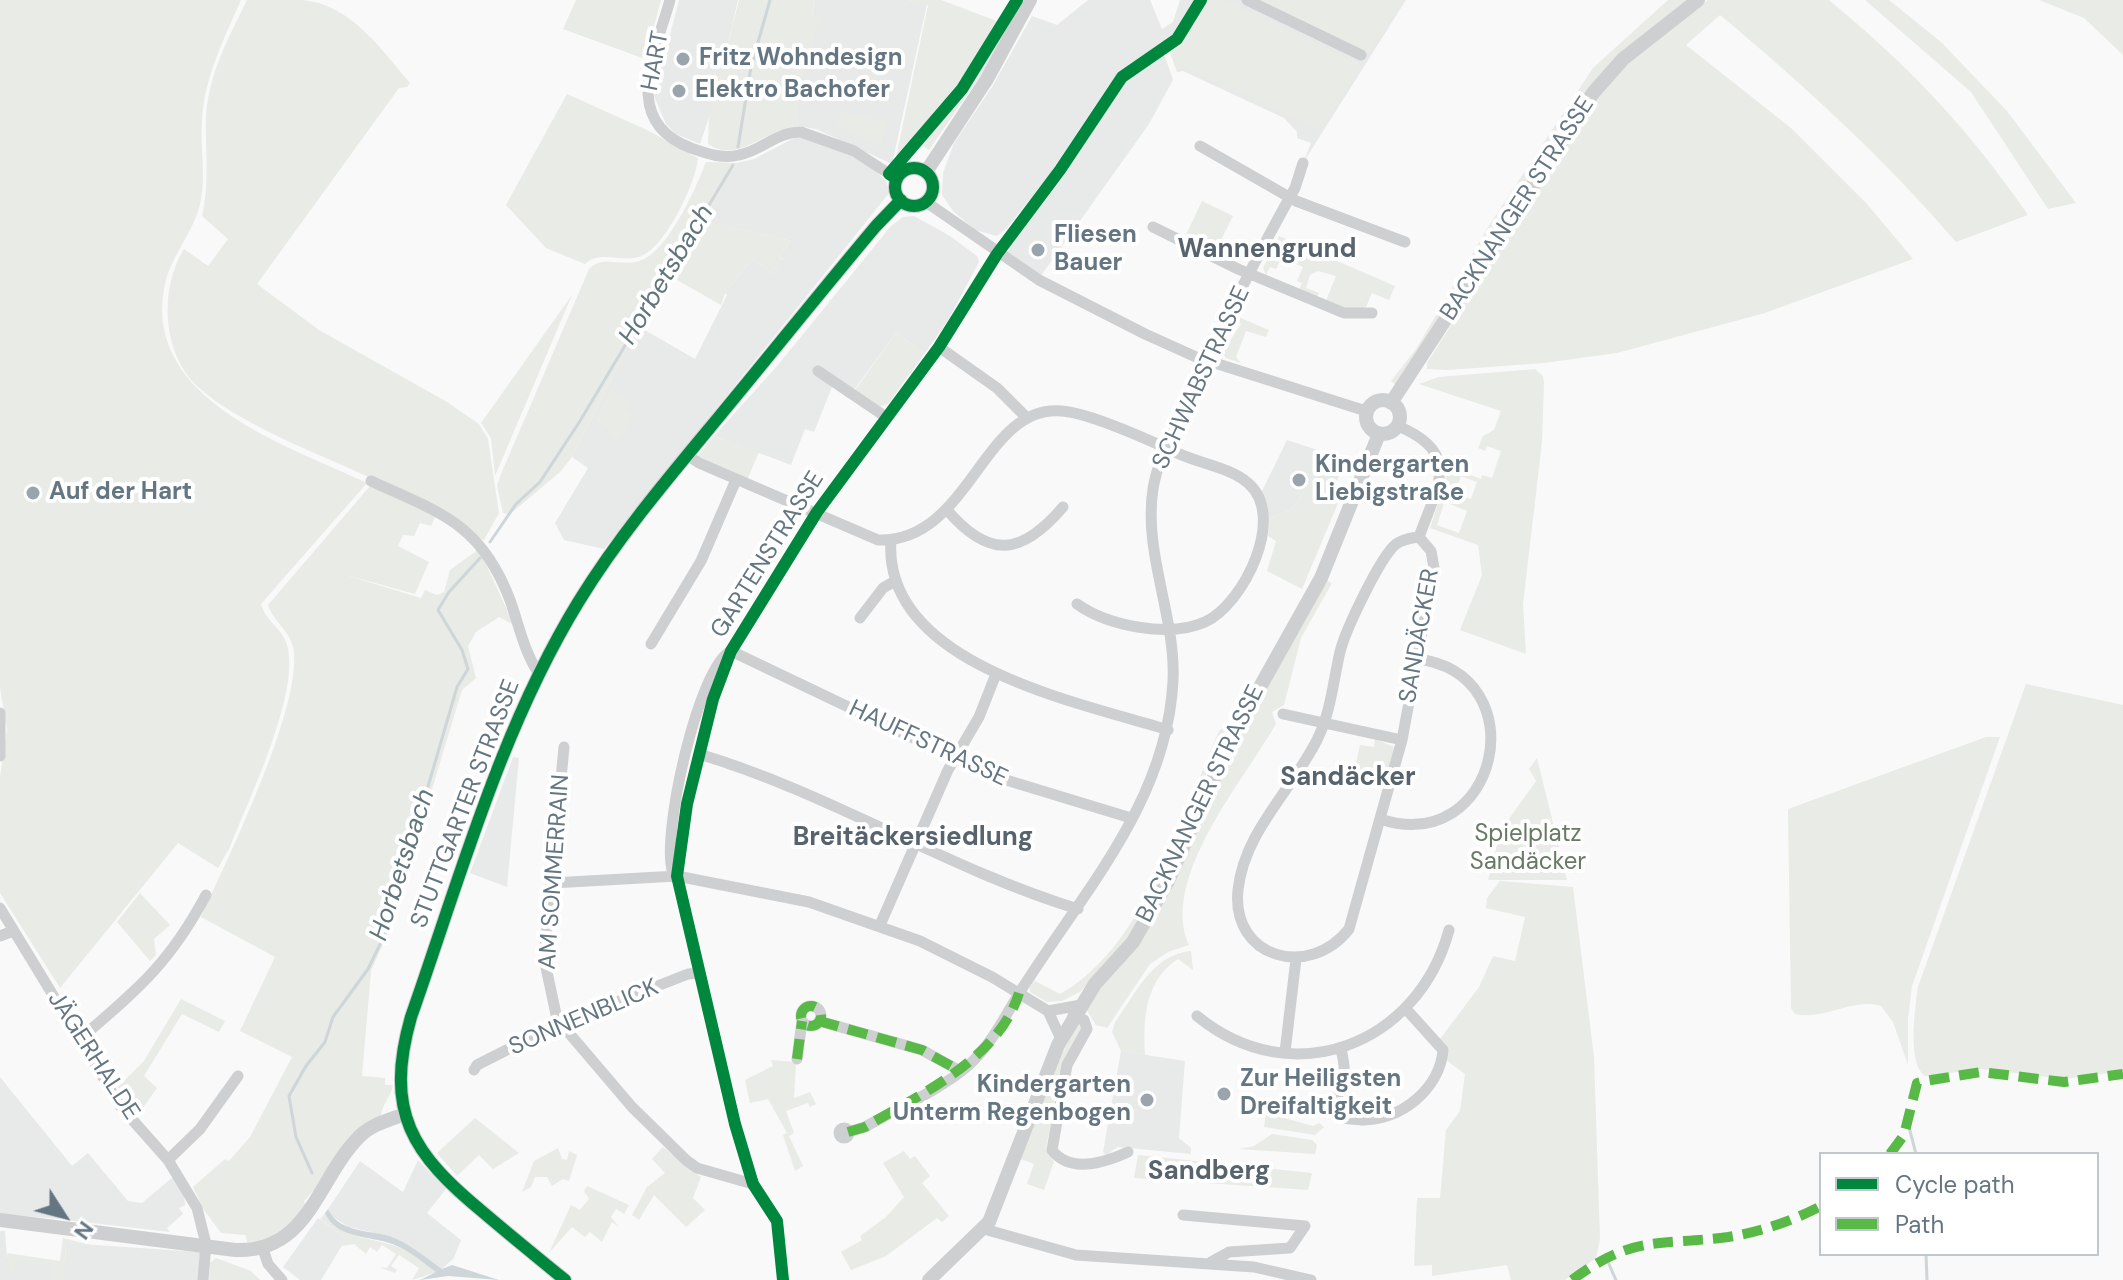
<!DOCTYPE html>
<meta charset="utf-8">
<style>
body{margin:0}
#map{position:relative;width:2123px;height:1280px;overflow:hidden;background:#f9f9f9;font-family:"DM Sans",sans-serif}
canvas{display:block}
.legend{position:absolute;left:1819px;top:1152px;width:280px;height:104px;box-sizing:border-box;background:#fff;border:2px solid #c1c8cd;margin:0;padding:10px 14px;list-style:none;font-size:24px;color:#657683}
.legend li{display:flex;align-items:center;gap:16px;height:40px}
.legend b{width:40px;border:2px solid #c1c8cd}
.north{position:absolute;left:24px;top:1176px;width:80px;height:80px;-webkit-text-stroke:6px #fff;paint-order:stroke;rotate:126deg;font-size:22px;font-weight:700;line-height:32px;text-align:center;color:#657683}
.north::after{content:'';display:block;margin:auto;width:28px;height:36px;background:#657683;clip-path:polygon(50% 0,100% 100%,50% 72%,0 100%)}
</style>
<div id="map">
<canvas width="2123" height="1280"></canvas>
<ul class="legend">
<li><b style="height:10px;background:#00873e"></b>Cycle path</li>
<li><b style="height:10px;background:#58b947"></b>Path</li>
</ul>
<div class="north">N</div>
</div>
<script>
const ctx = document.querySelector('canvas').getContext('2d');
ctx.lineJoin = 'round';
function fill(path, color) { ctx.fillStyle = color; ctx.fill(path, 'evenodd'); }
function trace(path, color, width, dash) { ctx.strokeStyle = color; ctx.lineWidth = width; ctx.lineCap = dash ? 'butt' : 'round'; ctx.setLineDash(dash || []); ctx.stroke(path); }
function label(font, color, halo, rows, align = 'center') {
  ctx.font = font + ' "DM Sans",sans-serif'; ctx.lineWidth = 8; ctx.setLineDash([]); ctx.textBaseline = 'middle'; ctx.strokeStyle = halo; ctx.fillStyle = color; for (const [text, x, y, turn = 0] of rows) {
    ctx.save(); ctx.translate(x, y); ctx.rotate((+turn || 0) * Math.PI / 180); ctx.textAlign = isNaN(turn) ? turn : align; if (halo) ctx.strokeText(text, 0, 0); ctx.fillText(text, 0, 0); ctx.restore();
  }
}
fill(new Path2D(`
 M679,0H738L715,99L700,144L676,134L666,124L654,96Z
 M815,0H908L927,4L892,164L816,129L798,126V89L819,17L812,16Z
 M1088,0H1150L1162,29L1173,22L1180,0H1406L1303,163L1311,143L1297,138V132L1284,118L1183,71L1177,72L1167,44L1130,64L1109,85L1047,178L1006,229L997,236L975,230L953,211L942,195L943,173L954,143L992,87L1032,16L1057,25Z
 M1164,54L1173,80L1149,124L1040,277L1008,252L1010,245L1063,177L1125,82Z
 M798,136L854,157L874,169L886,181L890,192L604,549L564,540L555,523L588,468L572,457L638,326L695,359L727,295L725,293L752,259L772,273L783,259L779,256L791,241L704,220L737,163L754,159Z
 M914,216L950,236L977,256L979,262L947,322L925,353L896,333L848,398L832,387L814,432L805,429L791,465L714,436L778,365L891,226L903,217Z
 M1287,440L1345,459L1337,481L1309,483L1293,508L1269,519L1262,491Z
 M513,757L519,758L507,887L470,873Z
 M1121,1051L1185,1061L1179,1138L1191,1148V1154L1118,1147L1106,1155L1103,1152Z
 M0,1077L72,1166L88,1153L128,1201L142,1203L173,1177L184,1195L185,1205L179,1208L183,1214L167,1228L170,1232L66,1220L53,1204L49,1205L60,1219L0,1214Z
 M418,1160L446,1189L427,1213L461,1240L454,1258L442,1269L388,1236L349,1227L331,1216L328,1209L360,1161L403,1192Z
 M318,1218L346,1239L321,1280H300L283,1267Z
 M0,1231H5L7,1257L65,1263L66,1243L200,1252L199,1280H0Z`), '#e8e9e9');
fill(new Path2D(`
 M0,0H241C224,39 204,78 202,121C200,147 206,174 201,200C195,232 169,257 164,289C144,401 289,446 367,483L261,604C266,622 283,629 287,645C301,692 248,801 230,847L218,868L178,843L60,988L0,893V777L7,730L0,688Z
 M247,0C265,0 285,0 303,0C351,5 381,49 410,83L407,87L399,88L257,284L319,330L447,402L479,424L488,439L499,513L484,540C444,523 409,497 371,478C319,454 238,424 197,386C162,353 159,288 184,249L208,266L228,239L202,216C210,182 205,151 206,117C208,76 229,36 247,0Z
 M576,0H661L645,59L563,29Z
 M739,0H815L812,15L820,17L798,89V126C769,127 737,165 708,144L709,117Z
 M908,0H941L1002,23L962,85L901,160L895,162L928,5Z
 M1019,0H1023L987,66L929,150L921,145L979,69Z
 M1210,0H1225L1362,65L1320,131L1182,66L1177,70L1172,53L1190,35Z
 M1256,0H1404L1369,53Z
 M1668,0H1691L1624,52L1588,90L1396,385L1391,381L1416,349L1490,224L1593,68Z
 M1708,0H1829C1911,68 1967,127 2028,215L1956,242C1884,158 1805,86 1720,15L1686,45L1791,128L1867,204L1913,259L1765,313L1617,353L1544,363L1448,370L1427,369V363L1587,109L1629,60Z
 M1865,0H1889L1941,42L2007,111L2076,203L2048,209L1971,92Z
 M2039,0H2123V55L2084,18Z
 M567,94L649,131L698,158C696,183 665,249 639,257C622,262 598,250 585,264L546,248L506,205Z
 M840,111L886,122L881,146L837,126Z
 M706,162L737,163L705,220L791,241L779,256L783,260L772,273L752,259L725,293L721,305L670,276L638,326L572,457L560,472L509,515L503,513L497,486L501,474L589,269C601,254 626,268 642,260C669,249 696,188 706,162Z
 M1202,201L1233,216L1215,252L1185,237Z
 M1279,236L1395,286L1389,300L1372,293L1366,307L1353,312L1325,303L1336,276L1318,271L1310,275L1306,288L1319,293L1317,298L1299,290L1302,283L1297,281L1303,267L1294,263L1296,258L1284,253L1276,269L1270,267L1266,275L1263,268Z
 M572,295L495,476L491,438L481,423Z
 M1236,316L1269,330L1266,337L1246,331L1236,357L1241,363L1226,358L1220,350L1222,343L1227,345L1241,324L1234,320Z
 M896,333L925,353L888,404L879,407L855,390Z
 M1535,369L1543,376L1544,383L1542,442L1523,604L1526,654L1460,630L1482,575L1478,545L1430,528L1439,501L1444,503L1437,525L1459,533L1467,511L1450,504H1458L1460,496L1471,499L1477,482L1461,476L1455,493L1443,490L1448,467L1481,479L1482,475L1492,478L1501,451L1487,446L1485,451L1478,448L1483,436L1494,430L1501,411L1419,384L1439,377Z
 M610,388L632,402L627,411L633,415L619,440L609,433L608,428L595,421Z
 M713,436L759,452L747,480L704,462L698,456Z
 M1324,480L1337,481L1331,498L1339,501L1302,589L1267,571L1276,541L1268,536L1269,519L1293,508L1309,483Z
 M370,486L436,515L431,526L420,523L414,536L403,535L398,546L429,562L415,594L342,574L421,598L425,590L437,595L444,592L450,570L479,549L514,625L499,617L476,632L468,646L476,678L462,690L390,928L371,971L362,1076L385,1078V1085H393C391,1097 382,1104 381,1116L304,1201L306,1206C291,1225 272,1241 247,1242L246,1235L221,1233L204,1210L193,1187L225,1159L229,1161L250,1137L292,1057L240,1031L275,957L201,917C226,862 305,702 293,647C289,630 273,621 268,605Z
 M1327,581L1332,583L1301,638L1284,705L1272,712L1276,724C1244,780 1159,879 1189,945L1168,952L1150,964L1107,1028L1096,1025L1086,1009L1099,988L1139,941L1242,725Z
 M2026,684L2123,705V1071L2065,1079L1981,1069L1925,1076C1907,1064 1915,1007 1918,987Z
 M1227,725L1161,882L1129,938L1080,992L1062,1001L1047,1002L1030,992V986L1035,981L1060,994C1144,948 1182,815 1219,731Z
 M1986,737H2000L1912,986L1908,1019V1065L1893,1022L1881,1006C1854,997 1823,1021 1795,1014L1791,1008L1788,809Z
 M1375,739L1394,747L1386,784L1348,776L1356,763L1360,745L1374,747Z
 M1537,758L1567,880H1488L1501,830L1536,781L1529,769Z
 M1500,881L1573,887L1594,1057L1600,1239L1596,1258L1565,1280H1511L1507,1265L1432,1276V1265L1414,1266L1417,1198H1440L1446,1130L1460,1111L1465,1074L1446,1060L1440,1039L1479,987L1493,956L1515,961L1525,917L1486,908L1487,898Z
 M140,893L170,925L154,939L156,955L150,961L117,922Z
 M1191,951L1193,970L1178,959C1145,980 1143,1019 1145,1055L1121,1051L1112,1032L1115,1022C1136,993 1153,954 1191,951Z
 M181,999L225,1021L219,1032L182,1014L144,1076L157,1088L137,1116L118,1087L144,1061Z
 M1078,1023L1083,1025L1063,1064L1046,1148L1054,1162L1044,1190L1027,1184L1034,1164L1020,1159L1062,1054Z
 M771,1060L796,1062L794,1098L810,1092L816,1104L810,1107L808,1103L786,1111L794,1133L789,1136L803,1166L795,1171L783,1135L787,1133L768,1099L750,1103L745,1080L773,1066Z
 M1266,1113L1313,1126L1319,1123L1324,1127L1315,1135L1264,1127Z
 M475,1118L519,1153L493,1169L479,1155L457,1176L437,1153Z
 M1272,1134L1312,1140L1317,1145L1315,1154L1239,1149L1254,1146Z
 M663,1147L701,1177L693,1198L705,1210L686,1227L654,1195L639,1220L632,1215L647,1187L665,1173L652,1159Z
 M558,1148L562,1159L567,1160L569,1151L577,1155L569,1181L563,1179L552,1186L547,1177H535L531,1187L522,1192L534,1161Z
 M904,1151L910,1159L915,1156L930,1176L922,1183L949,1216L942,1222L937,1218L886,1256L851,1270L841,1252L862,1240L860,1236L886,1217L904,1197L883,1163Z
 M1138,1155L1312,1173L1308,1190L1134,1178Z
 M587,1186L629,1205L624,1214L616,1209L611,1217L619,1227L612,1222L602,1242L590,1232L585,1237L572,1227L549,1253L571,1205L580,1210L589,1199L584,1191Z
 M325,1213C337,1241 381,1237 405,1250C416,1256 426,1265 437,1272L412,1280L419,1268L399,1255L391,1266L397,1270L395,1273L379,1267L387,1268L396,1254L382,1245L377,1252L370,1247L366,1254L354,1244L342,1246L346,1239L320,1219Z
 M63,1238L95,1246L66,1243L64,1280H53V1266L16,1262L15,1270L9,1273L7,1253L60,1261Z
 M216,1258L251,1271L260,1280H209L210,1263Z`), '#e8ebe6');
fill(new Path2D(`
 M328,1209C338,1232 368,1230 389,1236C408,1242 426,1258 442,1269L452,1265L499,1280L448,1276L420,1280L436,1272C421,1261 405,1247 386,1242C365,1236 335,1237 325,1213Z`), '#ced6d9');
trace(new Path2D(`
 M738,147L751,67L770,0
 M490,542L516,504L540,482L580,421L733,165
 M1909,1127L1916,1154
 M312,1173L296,1137L289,1096L306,1066L325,1042L333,1017L368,969L385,934L457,687L468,669L462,650L438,610L449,592L480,558
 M1926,1254L1927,1280
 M1608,1262L1616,1280`), '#ced6d9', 3);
trace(new Path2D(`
 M670,0C655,54 620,121 691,148C708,154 722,159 739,155C761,151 778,131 801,132L854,151L897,179
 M1247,0L1361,55
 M1200,146L1296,201L1405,242
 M926,202L1039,280L1145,334L1196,357L1366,411
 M1153,227L1238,269L1344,313H1372
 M939,347L997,388L1027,418
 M818,371L886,417
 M687,455L699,463L878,540C970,543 983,403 1062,411C1089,413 1149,440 1175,452C1197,463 1230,467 1248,483C1287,516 1244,604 1205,622C1169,638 1108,626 1077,604
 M371,481C440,513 481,523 510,600C519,625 524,652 539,674
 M947,510C990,560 1022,555 1063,507
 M891,540C882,665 1079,702 1168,730
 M860,618L883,588L895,581
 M651,644L701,561L736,480
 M0,713V756
 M1283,714L1402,740L1434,568L1431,551L1419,537C1438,484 1462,453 1398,426
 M1402,740L1349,929C1309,980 1231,958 1238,890C1244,832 1292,790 1317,740C1331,712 1333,682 1340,652C1345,631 1380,557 1396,544C1403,539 1411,538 1419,537
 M564,747L544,958L557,1019L632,1107L686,1160L697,1168L753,1184
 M699,754C830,793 947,869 1078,909
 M1380,819C1498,858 1539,674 1417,659
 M673,873C660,839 698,667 731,651L993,776L1131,818
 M552,883L677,876L809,902L920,941L992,977L1048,1011L1061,1039
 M0,908L121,1107L168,1160L197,1208L206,1244L203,1280
 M880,925L948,770L979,717L996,674
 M0,936L13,931
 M801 1016a10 10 0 1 1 20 0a10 10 0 1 1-20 0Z
 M1048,1011L1081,1005
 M1073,1016L1084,1020L1087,1029L1067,1065L1052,1150C1070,1174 1106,1162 1128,1152
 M1197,1016C1292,1094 1418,1045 1449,930
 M819,1021L922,1050L960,1071
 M81,1038C138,989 169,964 206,895
 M1341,1048C1342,1056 1345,1064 1344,1072C1343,1084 1331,1104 1339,1114C1344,1120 1354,1119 1362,1120C1400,1121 1440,1089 1443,1050L1406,1009
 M1285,1052L1296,959
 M797,1059L802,1021
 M474,1070L477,1065L550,1028L688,974L699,973
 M839 1133a5 5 0 1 1 10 0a5 5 0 1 1-10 0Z
 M848,1132L865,1127C896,1109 942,1089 969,1065C995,1041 1008,1009 1027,981C1088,886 1167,799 1173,681C1176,616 1143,553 1153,489C1158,457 1175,429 1188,399C1221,328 1256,257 1295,188L1303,163
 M168,1160L200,1129L238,1076
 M1183,1215L1305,1226L1290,1248L1229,1252L1211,1262
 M984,1229L1076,1255L1254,1267L1311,1280
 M263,1249L268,1264L282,1280
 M783,1280L777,1221L753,1184L735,1124L677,876L687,804L713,699L731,651L817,512L939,347L997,254L1060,170L1122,77L1177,39L1201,0`), '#cecfd0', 11);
trace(new Path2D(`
 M895 187a19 19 0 1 1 38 0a19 19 0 1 1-38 0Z
 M926,172L987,79L1030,0
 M1366 417a17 17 0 1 1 34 0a17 17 0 1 1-34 0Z
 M1391,403L1593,93L1623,59L1698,0
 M0,1220L235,1250C310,1253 317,1178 360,1136C372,1124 389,1120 405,1114
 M565,1280C538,1258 511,1236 484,1213C412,1154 384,1112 411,1017C460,878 501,728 579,601C619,536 669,477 718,418C771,354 823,289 876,226L901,200
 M929,1280L989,1222L1058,1045L1095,984L1133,942L1168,881L1232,737L1321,578L1379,434`), '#cecfd0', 14);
trace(new Path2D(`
 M801 1016a10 10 0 1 1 20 0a10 10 0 1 1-20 0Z
 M819,1021L922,1050L960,1071
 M797,1059L802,1021
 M848,1132L865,1127C919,1095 999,1059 1019,993
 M1890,1154L1904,1135L1917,1083L1925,1081L1981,1072L2064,1082L2123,1074
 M1572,1280C1634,1234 1659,1246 1728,1237C1760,1232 1792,1221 1821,1206`), '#58b947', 10, [20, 10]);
trace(new Path2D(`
 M895 187a19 19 0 1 1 38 0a19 19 0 1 1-38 0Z
 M897,179L889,174L962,89L1017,0
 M565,1280C538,1258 511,1236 484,1213C412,1154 384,1112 411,1017C460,878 501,728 579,601C619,536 669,477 718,418C771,354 823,289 876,226L901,200
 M783,1280L777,1221L753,1184L735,1124L677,876L687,804L713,699L731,651L817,512L939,347L997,254L1060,170L1122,77L1177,39L1201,0`), '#00873e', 12);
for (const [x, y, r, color] of [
 [683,59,8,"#99a4ac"],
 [679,91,8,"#99a4ac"],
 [1038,250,8,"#99a4ac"],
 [1299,480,8,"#99a4ac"],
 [33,493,8,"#99a4ac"],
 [1224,1094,8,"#99a4ac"],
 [1147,1100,8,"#99a4ac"]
]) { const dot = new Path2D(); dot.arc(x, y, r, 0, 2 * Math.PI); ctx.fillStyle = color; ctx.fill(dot); trace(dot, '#fff', 3); }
label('bold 24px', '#657683', '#fff', [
 ["Fritz Wohndesign",699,59],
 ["Elektro Bachofer",695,91],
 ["Fliesen",1054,236],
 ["Bauer",1054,264],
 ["Kindergarten",1315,466],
 ["Liebigstraße",1315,494],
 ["Auf der Hart",49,493],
 ["Zur Heiligsten",1240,1080],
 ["Dreifaltigkeit",1240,1108],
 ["Kindergarten",1131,1086,"right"],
 ["Unterm Regenbogen",1131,1114,"right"]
], 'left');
label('24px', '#657683', '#fff', [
 ["HART",656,61,-79],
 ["BACKNANGER STRASSE",1518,209,-57],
 ["SCHWABSTRASSE",1202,378,-65],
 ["GARTENSTRASSE",768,555,-58],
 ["SANDÄCKER",1420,636,-80],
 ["HAUFFSTRASSE",928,744,25],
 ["STUTTGARTER STRASSE",466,804,-69],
 ["BACKNANGER STRASSE",1201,804,-64],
 ["AM SOMMERRAIN",555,872,-86],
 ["SONNENBLICK",584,1018,-23],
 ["JÄGERHALDE",93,1056,57]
]);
label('24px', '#687a64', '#fff', [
 ["Spielplatz",1528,835],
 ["Sandäcker",1528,863]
]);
label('bold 26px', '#57646e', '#fff', [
 ["Wannengrund",1267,250],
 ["Sandäcker",1348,778],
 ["Breitäckersiedlung",913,838],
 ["Sandberg",1209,1172]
]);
label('italic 26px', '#60757c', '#fff', [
 ["Horbetsbach",667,275,-59],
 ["Horbetsbach",403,865,-72]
]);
</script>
